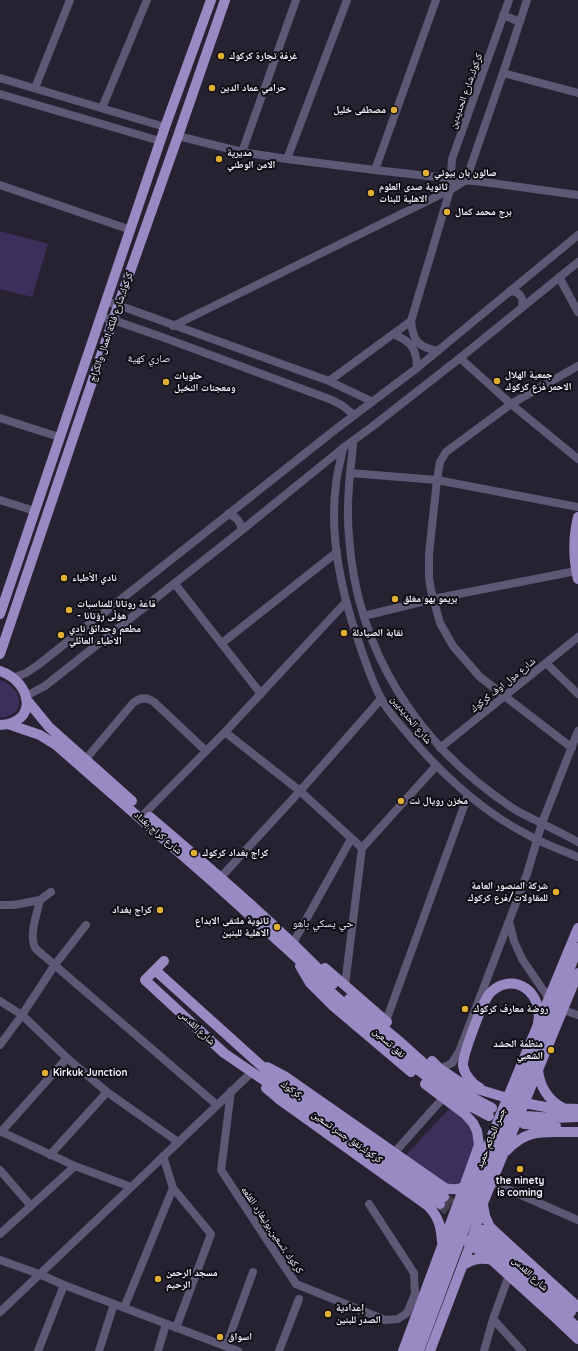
<!DOCTYPE html>
<meta charset="utf-8">
<style>
body{margin:0}
canvas{display:block;background:#262231}
</style>
<canvas width="578" height="1351"></canvas>
<script>
const ctx = document.querySelector('canvas').getContext('2d');
ctx.lineJoin = 'round';
function fill(path, color) { ctx.fillStyle = color; ctx.fill(path, 'evenodd'); }
function trace(path, color, width, dash) { ctx.strokeStyle = color; ctx.lineWidth = width; ctx.lineCap = dash ? 'butt' : 'round'; ctx.setLineDash(dash || []); ctx.stroke(path); }
function label(font, color, halo, rows, align = 'center') {
  ctx.font = font + ' Quicksand,"Noto Naskh Arabic",sans-serif'; ctx.lineWidth = 4; ctx.setLineDash([]); ctx.textBaseline = 'middle'; ctx.strokeStyle = halo; ctx.fillStyle = color; for (const [text, x, y, turn = 0] of rows) {
    ctx.save(); ctx.translate(x, y); ctx.rotate((+turn || 0) * Math.PI / 180); ctx.textAlign = isNaN(turn) ? turn : align; if (halo) ctx.strokeText(text, 0, 0); ctx.fillText(text, 0, 0); ctx.restore();
  }
}
fill(new Path2D(`
 M0,231L48,244L32,297L0,289Z
 M0,680C23,688 28,715 0,718Z
 M450,1108L475,1128L476,1145L464,1187L453,1190L405,1156Z`), '#3c2f5b');
trace(new Path2D(`
 M444,1197L462,1213
 M440,1204L459,1221`), '#454150', 10, [10, 5]);
trace(new Path2D(`
 M503,15L520,22
 M503,73L578,93
 M0,78L165,127
 M35,88L70,0
 M0,94L160,141
 M102,108L147,0
 M178,136L242,152L287,159L375,170L491,183L578,195
 M242,152L296,0
 M287,159L347,0
 M375,170L436,0
 M0,185L131,230
 M559,277L578,312
 M510,291C520,292 524,297 522,307
 M106,302L118,305L329,381L371,401
 M100,317L113,320L162,337L332,400L343,406L354,415
 M411,321C413,341 418,347 438,351
 M173,326L450,190L466,180L503,73L527,0
 M393,334C411,341 417,349 417,368
 M460,358L511,404L578,459
 M329,381L411,321L450,190L452,159L509,0
 M0,418L59,437
 M353,441C353,452 351,462 350,474C348,495 347,516 349,537C357,651 417,744 511,807C518,812 527,816 535,820C549,827 564,834 578,842
 M343,448C341,460 337,472 336,484C330,528 339,579 352,622C361,647 368,675 381,698C388,713 402,726 412,739C445,777 483,812 528,835C544,844 561,850 578,857
 M350,473L437,480L578,507
 M0,500L35,511
 M228,514C236,516 241,522 242,530
 M175,584L261,694
 M364,616L433,599L576,571
 M222,643L337,552
 M546,663L578,694
 M13,678L26,673L38,665L336,429L417,368L578,235
 M26,696L45,686L242,530L343,448L373,426L460,358L578,262
 M225,732L300,791L362,848L345,985
 M440,748L578,637
 M572,748L480,677L453,646L440,623L431,590L429,578V554L437,480L440,462L446,452L511,404L578,366
 M85,760L133,703C140,697 147,697 154,702L206,751
 M145,813L225,732L346,602
 M362,848L436,766
 M221,877L300,791L381,699
 M51,892L40,900C37,914 28,937 36,949L217,1105
 M0,905H14L40,900
 M509,922L514,941L522,959L550,1000L563,1010L578,1015
 M293,943L351,839
 M0,1001L22,1015L67,1058L107,1092L178,1142
 M386,1021L468,795
 M0,1045L22,1015L54,966L86,925
 M440,1069L452,1063L459,1052L527,874L542,823L578,731
 M231,1091L221,1170L296,1284L385,1320L398,1319L407,1313L415,1294L414,1273L369,1204
 M0,1131L75,1166L131,1187
 M1,1132L67,1058
 M394,1153L443,1098
 M50,1155L107,1092
 M163,1156L173,1188L211,1234L176,1328
 M0,1170L31,1206
 M491,1182L578,1220
 M0,1234L75,1166
 M0,1260L39,1274L64,1285L238,1351
 M124,1308L173,1188
 M0,1312L252,1072
 M493,1319L522,1351
 M226,1346L253,1272
 M38,1351L64,1285
 M99,1351L114,1304
 M158,1351L166,1324
 M279,1351L299,1299
 M484,1351L493,1319L509,1275`), '#5f5874', 8);
trace(new Path2D(`
 M578,517C573,538 573,558 578,579
 M0,614L165,127L211,0
 M0,654L113,320L178,136L225,0
 M0,671C32,682 39,723 0,725
 M26,699L49,727L132,801
 M8,724L40,735L56,745L214,883L298,959L332,993L417,1069L455,1098L489,1116
 M150,817C213,871 276,924 333,984
 M164,961L145,980L224,1053L386,1164L440,1204
 M300,966L310,983L333,1006L411,1072
 M325,968L387,1022
 M155,970L277,1080L444,1197
 M349,999L399,1041L439,1077L460,1091L492,1108
 M432,1061L440,1069L464,1085L524,1103L551,1108L578,1109
 M267,1067L286,1077L445,1188C452,1190 458,1190 464,1187
 M538,1070C540,1087 548,1100 563,1108
 M266,1088L280,1100L428,1206C439,1217 441,1227 442,1242
 M480,1088C472,1084 465,1075 463,1066C462,1057 483,999 491,992C515,970 544,994 538,1023
 M526,1116L554,1118L578,1117
 M524,1124L556,1126
 M506,1151C529,1126 548,1133 578,1132
 M483,1205L485,1216L490,1227L506,1242L578,1307
 M482,1230L571,1312
 M478,1238L578,1328
 M465,1240L493,1261L558,1320L578,1339
 M462,1266C472,1259 480,1257 492,1260
 M403,1351L464,1187L479,1145L477,1131L473,1123L465,1114L425,1084
 M430,1351L471,1243L483,1203L578,973`), '#988ac3', 10);
trace(new Path2D(`
 M411,1351L474,1179L578,928
 M419,1351L482,1182L578,948`), '#988ac3', 10);
for (const [x, y, r, color] of [
 [221,56,4,"#e1af34"],
 [212,88,4,"#e1af34"],
 [394,110,4,"#e1af34"],
 [219,159,4,"#e1af34"],
 [426,173,4,"#e1af34"],
 [371,193,4,"#e1af34"],
 [447,212,4,"#e1af34"],
 [497,381,4,"#e1af34"],
 [166,382,4,"#e1af34"],
 [64,578,4,"#e1af34"],
 [395,599,4,"#e1af34"],
 [69,610,4,"#e1af34"],
 [344,633,4,"#e1af34"],
 [61,635,4,"#e1af34"],
 [401,801,4,"#e1af34"],
 [194,853,4,"#e1af34"],
 [556,892,4,"#e1af34"],
 [160,910,4,"#e1af34"],
 [277,927,4,"#e1af34"],
 [465,1009,4,"#e1af34"],
 [551,1050,4,"#e1af34"],
 [45,1073,4,"#e1af34"],
 [520,1169,4,"#e1af34"],
 [158,1279,4,"#e1af34"],
 [328,1314,4,"#e1af34"],
 [220,1337,4,"#e1af34"]
]) { const dot = new Path2D(); dot.arc(x, y, r, 0, 2 * Math.PI); ctx.fillStyle = color; ctx.fill(dot); trace(dot, '#0e0d14', 1.5); }
label('bold 10px', '#f5f2fd', '#0e0d14', [
 ["غرفة تجارة كركوك",229,56],
 ["حرامي عماد الدين",220,88],
 ["مصطفى خليل",386,110,"right"],
 ["مديرية",227,153],
 ["الامن الوطني",227,165],
 ["صالون بان بيوتي",434,173],
 ["ثانوية صدى العلوم",379,187],
 ["الاهلية للبنات",379,199],
 ["برج محمد كمال",455,212],
 ["جمعية الهلال",505,375],
 ["الاحمر فرع كركوك",505,387],
 ["حلويات",174,376],
 ["ومعجنات النخيل",174,388],
 ["نادي الأطباء",72,578],
 ["بريمو بهو مغلق",403,599],
 ["قاعة روتانا للمناسبات",77,604],
 ["- هۆڵی ڕۆتانا",77,616],
 ["مطعم وحدائق نادي",69,629],
 ["الاطباء العائلي",69,641],
 ["نقابة الصيادلة",352,633],
 ["مخزن رويال نت",409,801],
 ["كراج بغداد كركوك",202,853],
 ["شركة المنصور العامة",548,886,"right"],
 ["للمقاولات/فرع كركوك",548,898,"right"],
 ["كراج بغداد",152,910,"right"],
 ["ثانوية ملتقى الابداع",269,921,"right"],
 ["الاهلية للبنين",269,933,"right"],
 ["روضة معارف كركوك",473,1009],
 ["منظمة الحشد",543,1044,"right"],
 ["الشعبي",543,1056,"right"],
 ["Kirkuk Junction",53,1073],
 ["the ninety",520,1181,"center"],
 ["is coming",520,1193,"center"],
 ["مسجد الرحمن",166,1273],
 ["الرحيم",166,1285],
 ["إعدادية",336,1308],
 ["الصدر للبنين",336,1320],
 ["اسواق",228,1337]
], 'left');
label('10px', '#f5f2fd', '#0e0d14', [
 ["كركوك,شارع الحديدين",466,91,-70],
 ["كركوك,شارع فلكة العمال والكراج",111,327,-71],
 ["شارع مول اوف كركوك",503,685,-39],
 ["شارع الحديديين",411,720,51],
 ["شارع كراج بغداد",158,833,41],
 ["شارع القدس",197,1028,43],
 ["نفق تسعين",389,1043,42],
 ["كركوك,",292,1090,35],
 ["كركوك,نفق جسر تسعين",347,1137,35],
 ["جسر الحاكم حميد",491,1138,-68],
 ["كركوك ,تسعين,بوليفارد القلعه",272,1230,56],
 ["شارع القدس",530,1274,43]
]);
label('11px', '#e5e0f5', '#0e0d14', [
 ["صاري كهية",149,359],
 ["حي يسكي باهو",323,924]
]);
</script>
